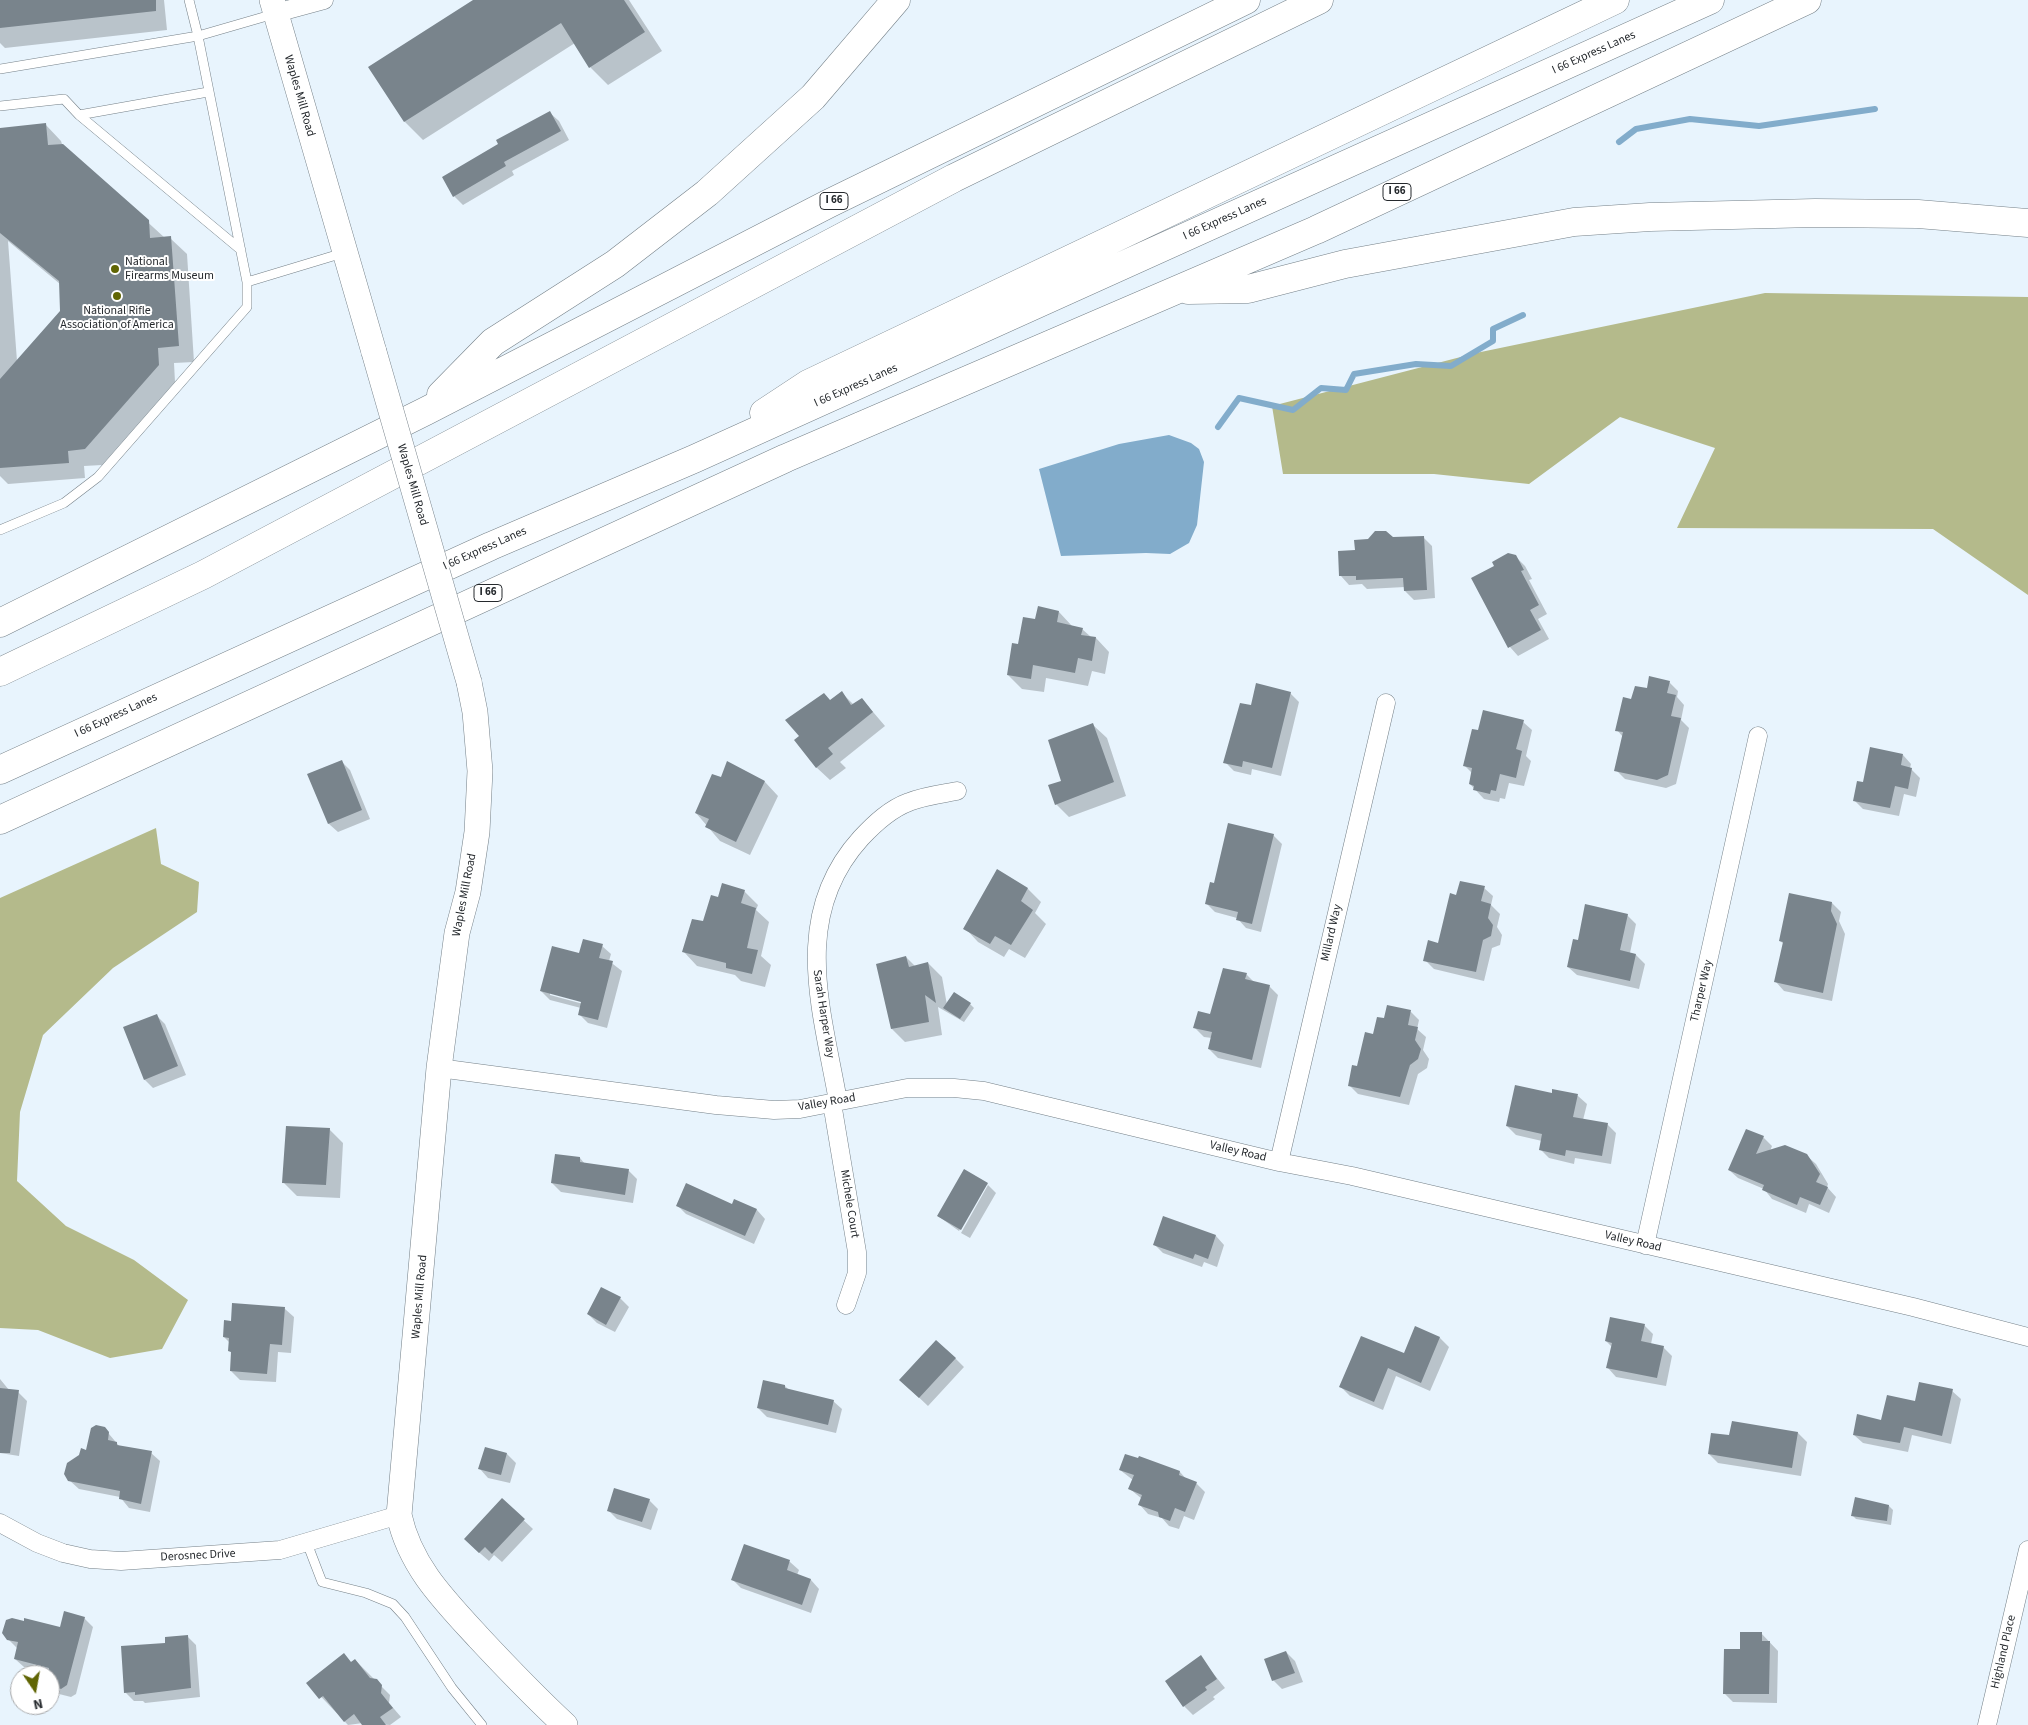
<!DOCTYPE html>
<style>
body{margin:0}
#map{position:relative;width:2028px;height:1725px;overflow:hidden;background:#e8f4fd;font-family:"Source Sans 3",sans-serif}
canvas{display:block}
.north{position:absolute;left:10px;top:1665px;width:50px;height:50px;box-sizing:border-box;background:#fff;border:1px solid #a8a9ab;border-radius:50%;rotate:168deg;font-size:14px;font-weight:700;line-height:20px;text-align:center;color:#25292d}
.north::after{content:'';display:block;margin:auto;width:18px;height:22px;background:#606503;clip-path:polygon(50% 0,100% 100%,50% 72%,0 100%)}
</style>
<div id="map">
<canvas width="2028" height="1725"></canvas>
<div class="north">N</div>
</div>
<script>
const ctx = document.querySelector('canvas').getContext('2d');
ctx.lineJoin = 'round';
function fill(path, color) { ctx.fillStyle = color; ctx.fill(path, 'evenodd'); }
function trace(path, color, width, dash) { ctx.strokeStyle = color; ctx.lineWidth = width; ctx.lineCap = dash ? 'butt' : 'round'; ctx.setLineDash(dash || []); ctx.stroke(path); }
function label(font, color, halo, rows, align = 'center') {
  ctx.font = font + ' "Source Sans 3",sans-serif'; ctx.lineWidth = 4; ctx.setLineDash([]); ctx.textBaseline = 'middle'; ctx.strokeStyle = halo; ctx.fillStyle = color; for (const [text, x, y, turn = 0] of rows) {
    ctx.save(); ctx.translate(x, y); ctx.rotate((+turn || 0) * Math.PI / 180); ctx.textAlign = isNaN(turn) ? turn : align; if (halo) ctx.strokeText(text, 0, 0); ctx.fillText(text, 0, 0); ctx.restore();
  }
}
fill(new Path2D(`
 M1765,293L2028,297V595L1933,529L1677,528L1715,448L1620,417L1529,484L1434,474H1283L1272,406L1476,353Z
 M156,828L161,864L199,882L197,912L113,968L43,1035L20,1112L17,1181L66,1226L134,1260L188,1300L162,1349L110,1358L38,1330L0,1328V898Z`), '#b4ba8b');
fill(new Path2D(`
 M1169,435L1191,443L1199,449L1204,462L1197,525L1189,543L1170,554L1146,553L1061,556L1039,469L1119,444Z`), '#82accb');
fill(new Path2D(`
 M0,0H164L167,30L5,48L0,43Z
 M475,0H629L662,51L608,85L590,67L575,43L423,140L405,122L370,67Z
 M550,113L559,121L569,140L512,171L514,175L463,205L454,196L500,144Z
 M45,124L61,141L62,144L165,238H170L187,254L194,362L174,363L175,382L102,465L84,466L85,478L8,484L0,476V129ZM8,241L60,284L61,312L17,361Z
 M1423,537L1432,546L1435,598L1414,600L1405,591V587L1367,589L1362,584L1349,585L1341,576L1356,551Z
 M1516,557L1525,566L1532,579L1529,580L1547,614L1538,619L1549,639L1518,656L1510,647L1472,579Z
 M1059,612L1072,626L1082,629L1091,637L1096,638L1109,652L1105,674L1092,671L1088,686L1046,678L1044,692L1022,689L1008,675L1019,645L1036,621Z
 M1669,682L1678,691L1677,697L1684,705L1681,720L1689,728L1676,784L1666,788L1625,779L1616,770L1623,737L1617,730L1632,700L1648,690Z
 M842,693L854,705L862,699L885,726L840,762L846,768L830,780L816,767L801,736L831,701Z
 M1290,693L1299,702L1281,776L1252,769L1251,775L1234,771L1225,762L1251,707Z
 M1523,722L1532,730L1526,756L1531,761L1524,786L1509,783L1505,799L1500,798L1499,802L1484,799L1470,784L1472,773L1465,766L1479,732Z
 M1093,725L1107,738L1126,796L1069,817L1056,804L1063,782Z
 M1903,755L1911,764L1910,768L1920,778L1916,797L1904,794L1899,816L1863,809L1854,800L1864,784Z
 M341,761L350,770L370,819L338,832L329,824L308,775Z
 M727,763L765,782L778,796L750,855L720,841L696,813L722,778Z
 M1273,835L1282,844L1261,932L1246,928L1237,918L1215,912L1206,903L1215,884Z
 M997,870L1028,889L1041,902L1035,913L1046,924L1025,958L1009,949L1004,957L978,942L965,928Z
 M1484,888L1493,896L1491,905L1500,914L1497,927L1502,935L1500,945L1492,948L1484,981L1434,969L1425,960Z
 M744,891L758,905L756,910L769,922L761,956L771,965L765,987L741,981L735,975L697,966L684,952L719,899Z
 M1832,903L1841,912L1839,921L1845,934L1832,1001L1784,991L1776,982L1784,944L1780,941Z
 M1627,915L1636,924L1630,953L1636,955L1645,964L1639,989L1577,975L1568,967Z
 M602,946L611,954L609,961L622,971L607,1028L588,1023L579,1014L581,1008L550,1000L541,991L580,955ZM550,992L588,1002L587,1005L550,995Z
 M906,957L915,966L928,963L942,977L947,1005L970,1004L974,1008L964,1022L938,1007L942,1035L905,1042L892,1029Z
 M1246,974L1254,982L1269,986L1278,995L1261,1068L1218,1058L1209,1049L1212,1038L1204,1037L1195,1028L1211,1015Z
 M1411,1012L1419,1020L1417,1029L1426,1037L1423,1050L1429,1059L1427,1068L1418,1074L1409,1105L1358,1094L1349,1085L1374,1036L1385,1020Z
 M156,1015L165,1024L186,1075L153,1088L145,1080Z
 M1553,1090L1578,1096L1587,1104L1583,1120L1607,1124L1616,1133L1611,1164L1575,1158L1574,1164L1549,1158L1541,1150L1542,1141L1516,1135L1507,1126L1553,1094Z
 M329,1129L343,1143L340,1198L297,1196L283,1182Z
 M1763,1137L1772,1146L1770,1151L1806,1155L1816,1164L1828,1184L1827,1187L1836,1197L1829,1213L1809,1204L1806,1213L1772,1199L1764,1189L1738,1178L1729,1170Z
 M580,1158L585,1164L628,1170L637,1179L633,1203L561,1192L552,1183Z
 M964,1171L988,1185H986L959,1231L938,1216Z
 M988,1185L996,1193L970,1238L961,1233Z
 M677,1205L757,1210L765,1219L754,1244L686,1214Z
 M1164,1218L1216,1236L1224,1245L1217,1267L1204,1262L1202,1267L1163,1253L1154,1244Z
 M620,1298L629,1307L615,1332L597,1323L588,1314Z
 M233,1304L285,1309L294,1317L291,1353L278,1352L276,1382L240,1380L231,1371L232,1354L230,1351V1343L224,1337L232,1322Z
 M1644,1325L1653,1334L1651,1344L1663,1347L1672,1356L1666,1386L1616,1377L1608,1368L1612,1347L1606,1341Z
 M1416,1328L1440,1338L1449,1347L1430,1391L1396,1376L1383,1410L1350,1396L1341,1387L1404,1355Z
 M955,1358L964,1367L928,1406L910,1389Z
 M0,1379L9,1390L18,1392L27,1401L19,1456L0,1453Z
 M785,1386L789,1390L833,1401L842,1409L836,1433L767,1417L758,1408Z
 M1952,1391L1961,1399L1951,1444L1912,1435L1908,1452L1863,1443L1854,1435L1916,1402Z
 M104,1428L120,1447L151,1453L160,1461L150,1512L129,1508L120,1497L79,1489L69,1480Z
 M1798,1433L1807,1442L1801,1476L1718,1463L1709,1454L1730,1437Z
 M485,1449L507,1454L516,1463L510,1483L488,1478L480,1469Z
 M1120,1470L1180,1472L1187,1480L1196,1483L1205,1492L1194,1520L1184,1516L1179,1529L1169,1526L1162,1518L1148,1514L1140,1505L1142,1499L1130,1489L1133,1480Z
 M502,1500L533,1529L502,1562L494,1555L489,1561L474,1548Z
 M649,1500L658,1509L651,1530L617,1519L608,1510Z
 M1889,1506L1893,1510L1891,1525L1856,1519L1852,1515Z
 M745,1545L790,1562L799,1570L797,1575L811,1580L819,1589L811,1613L741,1588L732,1579Z
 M84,1618L93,1627L76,1694L71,1697L55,1693L50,1688L49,1674L24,1667L15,1659L17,1648L8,1639L61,1628Z
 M1761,1633L1778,1651L1777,1703L1733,1702L1724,1693L1741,1651Z
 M187,1636L196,1645L200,1697L145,1703L143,1701H134L125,1692L167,1645Z
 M1286,1652L1295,1661L1303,1682L1282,1689L1273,1680Z
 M1200,1657L1225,1688L1213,1697L1215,1699L1193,1715L1184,1706Z
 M355,1660L390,1695L389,1703L401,1717L390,1725L363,1723L348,1725L308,1683Z`), '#0003');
trace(new Path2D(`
 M1619,142L1636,129L1690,119L1759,126L1875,109
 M1218,427L1239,398L1293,410L1321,388L1346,390L1354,374L1416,364L1451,366L1493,341V329L1523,315`), '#82accb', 6);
fill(new Path2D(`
 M0,0H156V11L0,28Z
 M473,0H624L645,32L589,68L561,23L404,122L368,67Z
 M550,111L561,131L504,162L506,166L453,197L442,177L498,144L496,140Z
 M46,123L48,145L63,144L149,220L150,238L171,236L179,346L158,348L159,365L85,449L68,451L69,463L0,468V379L60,311L59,281L0,233V128Z
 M1375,531H1386L1393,537L1424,536L1427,590L1404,591L1403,578L1356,580V576H1339L1338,551L1355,550L1354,540L1368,539Z
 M1508,553L1516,555L1524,570L1521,571L1539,605L1530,610L1541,630L1508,648L1471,578L1494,566L1492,562Z
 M1038,606L1059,611L1057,622L1083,628L1081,635L1096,637L1092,661L1078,658L1075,673L1033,665L1031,679L1007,675L1012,643L1018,644L1023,617L1035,619Z
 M1649,676L1670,681L1667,693L1676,695L1671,716L1681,718L1668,775L1657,780L1614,771L1623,732L1615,731L1623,697L1631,699L1635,686L1647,688Z
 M1256,683L1291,692L1272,768L1243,761L1242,767L1223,763L1240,703L1251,705Z
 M842,691L851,705L862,698L873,712L828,748L833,754L816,768L794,740L799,736L785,720L824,693L830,700Z
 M1483,710L1524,720L1516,749L1522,751L1516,778L1500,774L1496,791L1491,790L1490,794L1473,790L1474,786L1469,784L1472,768L1463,766L1472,729L1478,730Z
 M1093,723L1114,782L1055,805L1048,785L1061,781L1048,740Z
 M1870,747L1903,754L1901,765L1912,768L1908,789L1895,786L1890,808L1853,801L1857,781L1863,782Z
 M342,760L362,810L328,824L307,774Z
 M727,761L765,781L736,842L705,827L709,819L695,813L712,774L721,777Z
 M1228,823L1274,834L1252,924L1236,920L1238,912L1205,904L1210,882L1214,883Z
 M997,869L1028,888L1021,901L1033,910L1011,945L995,936L990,944L963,929Z
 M1460,881L1485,886L1481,901L1491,904L1488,918L1493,925L1491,936L1483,940L1476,972L1423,961L1428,940L1438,943L1450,893L1456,895Z
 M722,883L745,890L741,903L756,908L747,948L758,950L752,974L726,968V963L682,952L692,919L703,921L711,895L718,897Z
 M1789,893L1832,902L1831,911L1837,924L1823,993L1774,982L1783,942L1779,941Z
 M1585,904L1628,914L1620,950L1636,954L1630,981L1567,967L1573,939L1578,940Z
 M583,939L603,944L599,958L613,961L598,1020L578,1015L581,1002L540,991L552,946L579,953Z
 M906,956L909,967L928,962L936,1003L925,995L929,1022L891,1029L876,964Z
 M1223,968L1247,973L1245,979L1270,985L1252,1060L1208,1049L1212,1032L1193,1028L1198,1011L1210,1014Z
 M954,992L971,1003L960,1019L943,1008Z
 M1387,1005L1411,1010L1408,1025L1418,1027L1415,1040L1421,1049L1418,1059L1410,1065L1400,1097L1348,1086L1352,1065L1357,1066L1365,1032L1373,1034L1377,1017L1384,1018Z
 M157,1014L178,1066L144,1080L123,1027Z
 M1515,1085L1552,1093V1089L1578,1094L1573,1117L1608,1123L1602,1156L1566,1150L1565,1156L1539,1150L1542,1134L1506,1126Z
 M286,1126L330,1128L326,1185L282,1183Z
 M1746,1129L1764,1136L1756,1154L1785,1145L1807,1154L1820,1174L1816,1182L1828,1187L1820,1205L1800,1197L1797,1205L1762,1190L1764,1185L1728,1170Z
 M555,1154L580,1157V1162L629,1169L625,1195L551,1183Z
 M964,1169L988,1183L961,1230L937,1216Z
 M686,1183L732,1204L734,1199L757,1209L745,1236L676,1206Z
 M1163,1216L1216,1235L1208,1259L1195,1254L1193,1259L1153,1245Z
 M601,1287L621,1297L606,1325L587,1314Z
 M232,1303L285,1307L282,1345L270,1344L267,1374L230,1371L231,1352L228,1351L229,1338L223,1337L224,1320L231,1321Z
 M1610,1317L1645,1324L1641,1341L1664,1346L1657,1378L1606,1368L1612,1343L1605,1341Z
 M1415,1326L1440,1337L1421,1383L1388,1368L1374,1402L1339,1387L1361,1336L1404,1353Z
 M936,1340L956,1358L919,1398L899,1380Z
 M763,1380L785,1385V1388L834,1400L828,1425L757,1408Z
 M1919,1382L1953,1389L1942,1436L1904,1427L1900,1443L1853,1435L1857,1414L1881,1420L1887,1395L1915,1401Z
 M0,1388L19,1390L10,1453H0Z
 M1732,1421L1798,1432L1792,1468L1708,1454L1711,1433L1729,1435Z
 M96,1425L105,1427L109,1432L108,1440L117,1442V1445L152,1451L141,1504L119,1499L120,1491L68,1481L64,1474L67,1463L79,1455L81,1448L86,1450L91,1428Z
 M485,1447L507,1453L501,1475L478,1469Z
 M1125,1454L1138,1458L1139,1456L1180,1471L1179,1475L1197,1482L1185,1512L1175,1508L1170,1521L1159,1517L1158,1512L1138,1505L1142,1495L1128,1489L1134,1475L1119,1470Z
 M614,1488L650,1499L642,1522L607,1511Z
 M1855,1497L1889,1505L1887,1521L1851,1516Z
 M502,1498L525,1519L492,1554L485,1547L479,1553L464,1539Z
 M744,1544L790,1560L787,1570L811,1579L802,1605L731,1580Z
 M64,1611L85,1617L67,1685L61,1689L50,1686V1675H48L49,1668L14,1659L18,1642L7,1640L2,1633L6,1620L12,1618L24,1621V1618L60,1627Z
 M1740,1632H1762V1641H1770L1769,1694H1723L1724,1649H1740Z
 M188,1635L191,1688L135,1695V1692L124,1693L121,1646L165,1643V1637Z
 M1286,1651L1295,1673L1272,1681L1264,1659Z
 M344,1653L351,1662L355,1659L370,1678L377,1679L382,1685L381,1693L393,1708L380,1717L386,1725H362L354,1714L344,1722L323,1696L319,1699L306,1683Z
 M1201,1655L1217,1679L1205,1687L1207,1690L1183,1707L1165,1681Z`), '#79848c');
const service = new Path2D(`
 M0,69L198,36L274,14
 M0,106L64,99L79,115L208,92
 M79,115L241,250
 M247,282L343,253
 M0,530L64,503L98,477L247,307V282L198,36L189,0
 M307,1543L322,1582L366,1593L393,1604L405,1617L452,1688L482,1725`);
const minor = new Path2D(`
 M276,13L324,0
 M439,1068L716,1105L774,1110L800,1109L907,1088H954L984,1091L1279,1162L1352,1176L1913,1307L2028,1337
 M838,1101C822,1010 790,916 861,838C875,823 890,809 909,802C924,796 941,794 957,791
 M832,1103L857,1252V1273L846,1305
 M1279,1162L1386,703
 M1645,1245L1758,736
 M0,1523L37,1543L63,1553L90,1559L121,1561L280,1550L399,1515
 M1987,1725L2028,1550`);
const secondary = new Path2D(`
 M272,0L374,352
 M469,682L475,712L480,771L477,832L468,892L457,933L439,1068L399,1515C410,1566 444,1600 479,1638C507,1668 535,1697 565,1725`);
const motorway = new Path2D(`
 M1188,290L1248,289L1345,264L1574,222L1650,217L1815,213L1918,214L2028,223
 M441,395L493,342L615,264L707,193L813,97L896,0
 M764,413L808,384L1615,0
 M0,623L426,411L828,204L1246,0
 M0,672L203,575L954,178L1319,0
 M0,770L491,546L694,459L1710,0
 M0,820L786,458L1316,230L1807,0`);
trace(service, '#758088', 10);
trace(minor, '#758088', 19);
trace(secondary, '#758088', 26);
trace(motorway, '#758088', 29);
trace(service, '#fff', 9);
trace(minor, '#fff', 18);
trace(secondary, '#fff', 25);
trace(motorway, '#fff', 28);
const secondaryBridge = new Path2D(`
 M374,352L469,682`);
trace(secondaryBridge, '#758088', 26, []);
trace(secondaryBridge, '#fff', 25);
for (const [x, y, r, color] of [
 [115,269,5,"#606503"],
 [117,296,5,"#606503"]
]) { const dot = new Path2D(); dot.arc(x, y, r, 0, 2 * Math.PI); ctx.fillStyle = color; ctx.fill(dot); trace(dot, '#fff', 2); }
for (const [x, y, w] of [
 [1397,192,28],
 [834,201,28],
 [488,593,28]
]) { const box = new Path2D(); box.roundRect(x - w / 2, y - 8.5, w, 17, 4); ctx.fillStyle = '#fff'; ctx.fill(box); trace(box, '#25292d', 1); }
label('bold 11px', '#25292d', null, [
 ["I 66",1397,192],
 ["I 66",834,201],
 ["I 66",488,593]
]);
label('12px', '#25292d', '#fff', [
 ["I 66 Express Lanes",1594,53,-24],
 ["Waples Mill Road",299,96,74],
 ["I 66 Express Lanes",1225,219,-24],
 ["I 66 Express Lanes",856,386,-24],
 ["Waples Mill Road",412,485,74],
 ["I 66 Express Lanes",485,549,-24],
 ["I 66 Express Lanes",116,716,-25],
 ["Waples Mill Road",465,895,-79],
 ["Millard Way",1332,933,-77],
 ["Tharper Way",1702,991,-77],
 ["Sarah Harper Way",823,1014,81],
 ["Valley Road",827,1103,-10],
 ["Valley Road",1238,1152,13],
 ["Michele Court",849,1204,81],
 ["Valley Road",1633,1242,13],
 ["Waples Mill Road",420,1297,-85],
 ["Derosnec Drive",198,1556,-3],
 ["Highland Place",2004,1652,-77]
]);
label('12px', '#25292d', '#fff', [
 ["National",125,262],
 ["Firearms Museum",125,276],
 ["National Rifle",117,311,"center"],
 ["Association of America",117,325,"center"]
], 'left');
</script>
